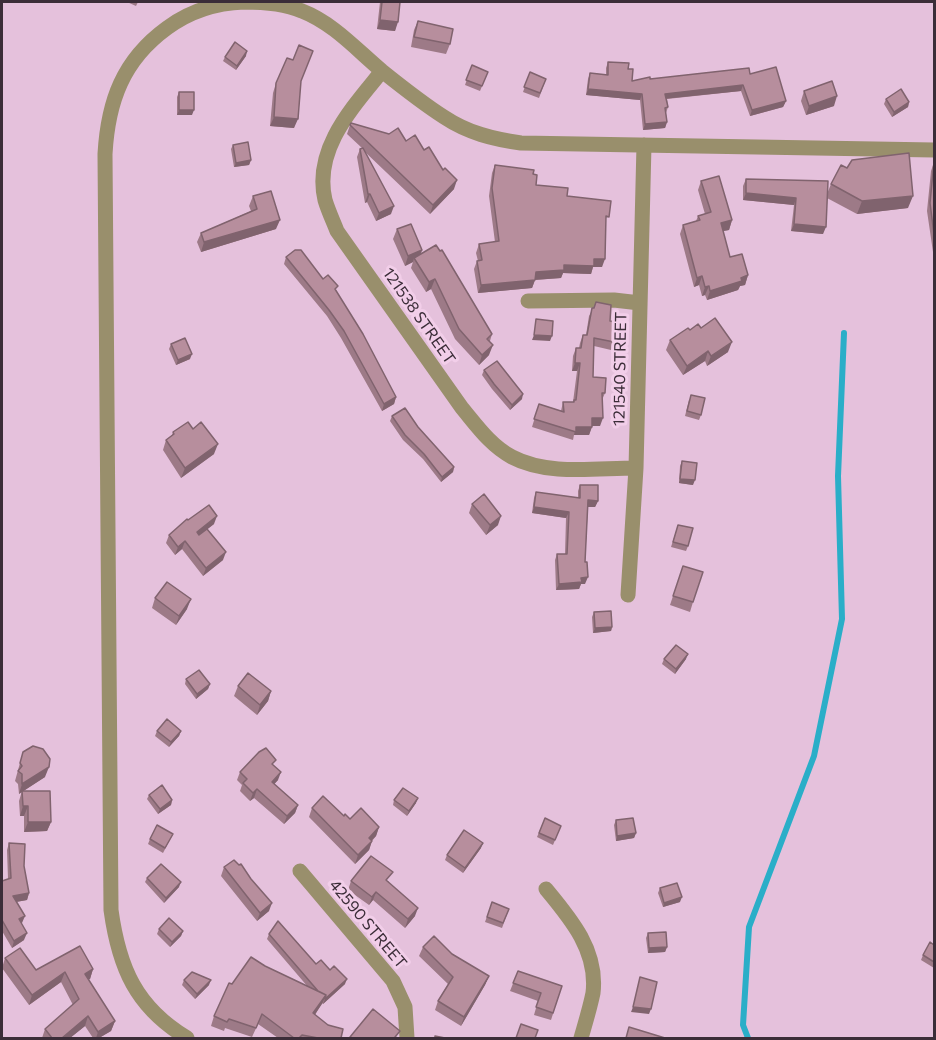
<!DOCTYPE html>
<style>
body{margin:0}
#map{position:relative;width:936px;height:1040px;overflow:hidden;background:#e5c1dc;font-family:Commissioner,sans-serif}
canvas{display:block}
.frame{position:absolute;inset:0;border:3px solid #3b2d38;pointer-events:none}
</style>
<div id="map">
<canvas width="936" height="1040"></canvas>
<div class="frame"></div>
</div>
<script>
const ctx = document.querySelector('canvas').getContext('2d');
ctx.lineJoin = 'round';
function trace(path, color, width, dash) { ctx.strokeStyle = color; ctx.lineWidth = width; ctx.lineCap = dash ? 'butt' : 'round'; ctx.setLineDash(dash || []); ctx.stroke(path); }
function fill(path, color) { ctx.fillStyle = color; ctx.fill(path, 'evenodd'); }
function label(font, color, halo, rows, align = 'center') {
  ctx.font = font + ' Commissioner,sans-serif'; ctx.lineWidth = 6; ctx.setLineDash([]); ctx.textBaseline = 'middle'; ctx.strokeStyle = halo; ctx.fillStyle = color; for (const [text, x, y, turn = 0] of rows) {
    ctx.save(); ctx.translate(x, y); ctx.rotate((+turn || 0) * Math.PI / 180); ctx.textAlign = isNaN(turn) ? turn : align; if (halo) ctx.strokeText(text, 0, 0); ctx.fillText(text, 0, 0); ctx.restore();
  }
}
trace(new Path2D(`
 M748,1038L743,1025L749,927L814,756L842,619L838,476L844,333`), '#2aaec8', 6);
trace(new Path2D(`
 M382,71C353,107 313,149 325,200C328,210 333,221 337,231L462,408C477,426 491,446 512,457C548,476 596,468 636,468
 M528,301L614,300L640,303
 M628,595L636,468L644,145
 M300,871L393,981L405,1007L407,1038
 M546,889C571,919 598,951 593,993C590,1008 585,1024 581,1038
 M187,1038C136,1007 119,968 111,910L105,154C108,101 123,60 167,28C190,11 215,3 244,2C263,2 283,3 302,11C333,23 357,50 382,71C402,87 422,103 444,117C468,133 493,139 521,143L934,150`), '#998f6c', 15);
fill(new Path2D(`
 M127,2H138L136,6Z
 M380,2H400L395,31L377,29Z
 M418,21L450,44L446,54L411,47L414,30Z
 M313,51L300,82L294,128L270,126L273,93L276,83L293,60Z
 M246,56L236,70L223,61L225,57Z
 M608,62L628,69L632,81L650,79L750,74L786,101L783,107L750,116L741,91L667,99L668,107L666,113L667,122L665,128L643,130L640,100L586,95L588,79L590,73L606,75V68Z
 M472,65L488,72L480,91L465,85Z
 M530,72L546,79L539,98L523,92Z
 M804,91L834,106L806,115L801,101Z
 M179,92L192,115H177V97Z
 M886,99L909,102L908,107L892,117L884,104Z
 M350,125L406,141L424,150L454,189L430,214L364,151L391,214L376,221L367,202L365,203L357,157L360,149L362,148L347,134Z
 M233,145L251,160L249,165L234,167L231,149Z
 M934,162V253L933,252L927,211L931,171Z
 M495,165L533,174L536,185L567,196L606,225L602,267H593L591,274L563,273L561,278L535,280L532,288L478,293L474,269L477,261H478L476,253L479,244L495,242L489,196L492,173Z
 M746,179L827,194L831,184L908,208L857,214L827,198L823,234L791,231L794,205L743,200V186Z
 M701,181L732,220L729,230L723,231L730,257L748,275L745,285L740,286L738,290L707,300L705,295L702,296L699,285L694,287L680,234L683,225L696,221L698,216L705,214L698,190Z
 M253,196L276,229L201,252L197,242L201,233L251,211L249,206Z
 M397,229L422,250L421,254L492,334L490,341L489,355L479,365L455,339L431,289L426,292L411,268L413,262L405,266L393,239Z
 M286,257L323,279L336,291L396,397L394,404L382,411L341,338L327,316L284,264Z
 M596,302L610,321L614,342L611,350L594,346L593,377L605,393L602,400L600,426H592L589,435H574L573,440L532,427L539,404L561,411L563,402H573L577,371H572L573,356L576,348H579L580,343L583,335H586L589,316Z
 M701,328L728,352L707,366L705,361L683,375L666,350L670,340L690,330Z
 M171,344L190,359L176,365L169,349Z
 M484,370L522,399L510,410L492,389L482,375Z
 M689,400L701,415L699,420L685,416Z
 M392,416L418,427L454,467L453,472L441,482L423,459L403,440L390,421Z
 M173,432L214,454L181,478L163,450L166,440L172,435Z
 M682,461L693,485L679,483L680,466Z
 M580,485L598,501L595,507H588L585,562V584H581L579,589L556,590L555,560L557,554H565L566,518L532,513L534,498L536,492L578,498V491Z
 M472,504L498,525L486,535L469,513Z
 M188,520L214,524L207,529L223,560L203,576L182,549L175,555L166,543L169,535Z
 M678,525L688,546L686,551L671,547Z
 M683,566L693,602L690,612L670,605Z
 M155,598L187,609L176,625L152,608Z
 M594,612L612,627L611,631L593,633L592,617Z
 M664,659H686L675,674L662,664Z
 M186,679L210,684L208,689L196,699L185,684Z
 M238,686L271,691L268,701L257,715L234,696Z
 M157,731H181L179,736L169,747L155,736Z
 M23,752L45,777L23,791L51,822L47,831L24,832V816H20L19,801L22,791L19,794L18,784L15,781Z
 M274,766L278,780L274,784L298,805L295,813L284,824L254,798L250,801L240,791L242,785L237,780L240,772Z
 M149,795L172,800L171,805L158,814L147,799Z
 M394,800L416,803L407,816L393,805Z
 M312,808L344,816L350,819L379,827L376,836L372,841L369,850L355,864L309,817Z
 M545,818L561,826L553,845L537,837Z
 M616,820L636,833L634,838L616,841L614,825Z
 M173,834L163,853L148,844L150,839Z
 M9,843L24,866L29,893L27,900L16,902L22,923H21L24,940L12,948L2,931V881L8,879L7,850Z
 M481,848L463,873L445,860L447,855Z
 M224,867L269,911L257,921L221,876Z
 M147,878L179,887L164,903L145,882Z
 M351,881H389L388,882L415,916L405,928L373,900L369,905L348,890Z
 M660,888L680,902L663,907L658,893Z
 M492,902L509,909L502,928L485,922Z
 M159,929L183,931L181,936L170,947L157,934Z
 M648,933L667,947L665,952L648,953L646,938Z
 M269,934L316,964L330,970L345,984L323,1004L322,1003L315,1015L341,1038H278L258,1024L252,1037L225,1028L224,1031L211,1026L214,1016L232,984L265,966L308,987L267,939Z
 M934,945V968L921,960L923,955Z
 M423,947L489,976L485,985L461,1026L435,1010L438,1001L448,984L419,956Z
 M5,958L36,970L93,969L90,979H88L115,1021L111,1031L99,1038H93L85,1026L70,1038H42L45,1029L73,1005L61,982L29,1005L2,968Z
 M518,971L562,986L551,1020L534,1015L538,1001L510,991Z
 M184,980L209,985L195,999L182,985Z`), '#9d7a87');
fill(new Path2D(`
 M380,20L398,22L395,31L377,29Z
 M247,51L246,56L236,70L237,66Z
 M743,85L741,91L663,99L665,94Z
 M588,89L642,94L640,100L586,95Z
 M837,96L834,106L806,115L809,106Z
 M786,101L783,107L750,116L752,110Z
 M909,102L908,107L892,117L894,112Z
 M179,110H194L192,115H177Z
 M274,117L298,119L294,128L270,126Z
 M667,122L665,128L643,130L645,124Z
 M251,160L249,165L234,167L236,163Z
 M457,180L454,189L430,214L433,205Z
 M746,193L796,198L794,205L743,200Z
 M368,194H370L367,202L365,203Z
 M913,196L908,208L857,214L862,201Z
 M394,206L391,214L376,221L379,213Z
 M280,220L276,229L201,252L204,242Z
 M732,220L729,230L718,232L721,223Z
 M794,224L826,227L823,234L791,231Z
 M422,250L418,260L414,258L413,262L405,266L408,256Z
 M594,259H605L602,267H593L591,274L563,273L561,278L533,280L536,272L564,265Z
 M748,275L745,285L740,286L738,290L707,300L710,291Z
 M702,276L699,285L694,287L697,278Z
 M435,279L431,289L426,292L429,282Z
 M535,280L532,288L478,293L481,285Z
 M709,286L705,295L702,296L705,287Z
 M534,335L552,336L550,341L532,340Z
 M732,342L728,352L707,366L711,356Z
 M493,345L489,355L479,365L482,355Z
 M708,351L705,361L683,375L687,366Z
 M192,354L190,359L176,365L178,360Z
 M575,363H580L577,371H572Z
 M523,394L522,399L510,410L512,405Z
 M396,397L394,404L382,411L384,404Z
 M592,418H603L600,426H589Z
 M576,427H592L589,435H574Z
 M218,444L214,454L181,478L185,468Z
 M454,467L453,472L441,482L442,477Z
 M680,479L695,480L693,485L679,483Z
 M588,500L598,501L595,507H585Z
 M534,507L569,512L566,518L532,513Z
 M217,516L214,524L194,540L197,532Z
 M501,516L498,525L486,535L490,525Z
 M185,541L182,549L175,555L178,547Z
 M226,552L223,560L203,576L206,568Z
 M588,577L585,584H581L579,589L556,590L559,584L581,578Z
 M191,599L187,609L176,625L179,616Z
 M612,627L611,631L593,633L595,628Z
 M688,654L686,659L675,674L676,669Z
 M210,684L208,689L196,699L197,694Z
 M271,691L268,701L257,715L260,705Z
 M181,731L179,736L169,747L171,742Z
 M49,767L45,777L19,794L22,784Z
 M281,772L278,780L269,790L272,782Z
 M257,789L254,798L250,801L253,793Z
 M418,798L416,803L407,816L409,811Z
 M172,800L171,805L158,814L160,809Z
 M298,805L295,813L284,824L287,816Z
 M23,806H28L24,816H20Z
 M28,822H51L47,831L24,832Z
 M379,827L376,836L366,846L369,838Z
 M636,833L634,838L616,841L617,836Z
 M372,841L369,850L355,864L358,855Z
 M483,843L481,848L463,873L465,868Z
 M181,882L179,887L164,903L166,898Z
 M376,892L373,900L369,905L372,897Z
 M29,893L27,900L10,903L13,896Z
 M682,897L680,902L663,907L664,903Z
 M272,903L269,911L257,921L260,913Z
 M418,908L415,916L405,928L408,919Z
 M25,916L22,923L16,926L19,919Z
 M183,931L181,936L170,947L172,942Z
 M27,933L24,940L12,948L14,941Z
 M667,947L665,952L648,953L649,948Z
 M93,969L90,979L81,983L85,974Z
 M65,972L61,982L29,1005L32,995Z
 M489,976L485,985L461,1026L464,1017Z
 M347,979L345,984L323,1004L325,999Z
 M211,980L209,985L195,999L197,994Z
 M326,995L322,1004L309,1023L313,1013Z
 M633,1007L651,1009L649,1014L631,1012Z
 M88,1016L85,1026L70,1038H62Z
 M115,1021L111,1031L99,1038H96L98,1032Z`), '#80636e');
const building = new Path2D(`
 M382,2H400L398,22L380,20Z
 M418,21L453,29L450,44L414,37Z
 M235,42L247,51L237,66L225,57Z
 M299,45L313,51L301,81L298,119L274,117L276,83L287,58L293,60Z
 M608,62L629,63L628,69H633L632,81L650,77V79L749,68L750,74L776,67L786,101L752,110L743,85L665,94L668,107L665,108L667,122L645,124L642,94L588,89L590,73L608,75Z
 M472,65L488,72L482,86L466,80Z
 M530,72L546,79L540,93L524,87Z
 M832,81L837,96L809,106L804,91Z
 M901,89L909,102L894,112L886,99Z
 M179,92H194V110H179Z
 M351,123L389,134L398,128L406,141L415,135L424,150L429,147L443,170L445,168L457,180L433,205L350,125Z
 M248,142L251,160L236,163L233,145Z
 M363,148L394,206L379,213L370,194H368L360,149Z
 M909,153L913,196L862,201L831,184L841,165L847,168L852,160Z
 M934,162V234L930,203Z
 M495,165L534,170L533,174L537,175L536,185L568,188L567,196L611,201L609,217L606,216L605,259H594V266L564,265V270L536,272L535,280L481,285L477,261L482,260L479,244L499,241L492,188Z
 M719,176L732,220L721,223L730,257L742,254L748,275L741,278L742,281L710,291L709,286L705,287L702,276L697,278L683,225L700,220L698,216L711,212L701,181Z
 M746,179L828,181L826,227L794,224L796,198L746,193Z
 M271,191L280,220L204,242L201,233L257,209L253,196Z
 M411,224L422,250L408,256L397,229Z
 M436,245L440,251L442,250L492,334L487,339L493,345L482,355L459,329L435,279L429,282L414,258Z
 M295,250H301L323,279L328,275L338,286L335,289L363,334L396,397L384,404L344,331L329,310L286,257Z
 M596,302L611,305L610,321L618,322L614,342L594,338L593,377L606,378L605,393H602L603,418H592V427H576V432L534,419L539,404L564,412L563,402H574V400H576L580,363H575L576,348H581L583,335H587L592,308H594Z
 M715,318L732,342L711,356L708,351L687,366L670,340L688,328L690,330L698,324L701,328Z
 M536,319L553,321L552,336L534,335Z
 M185,338L192,354L178,360L171,344Z
 M497,361L523,394L512,405L494,384L484,370Z
 M691,395L705,398L701,415L687,411Z
 M405,408L418,427L454,467L442,477L424,454L405,435L392,416Z
 M188,422L193,429L201,422L218,444L185,468L166,440L174,434L173,432Z
 M682,461L697,463L695,480L680,479Z
 M580,485H598V501L588,500L585,562H587L588,577L581,578L582,582L559,584L557,554H567L569,512L534,507L536,492L580,498Z
 M484,494L501,516L490,525L472,504Z
 M209,505L217,516L197,532L199,535L207,529L226,552L206,568L185,541L178,547L169,535L187,519L188,520Z
 M678,525L693,528L688,546L673,542Z
 M683,566L703,572L693,602L673,596Z
 M167,582L191,599L179,616L155,598Z
 M611,611L612,627L595,628L594,612Z
 M676,645L688,654L676,669L664,659Z
 M199,670L210,684L197,694L186,679Z
 M248,673L271,691L260,705L238,686Z
 M167,719L181,731L171,742L157,731Z
 M33,746L43,749L50,759L49,767L22,784V774L18,771L22,766L20,763L23,752Z
 M266,748L276,760L272,764L281,772L272,782L298,805L287,816L257,789L253,793L243,783L247,779L240,772L259,752Z
 M162,785L172,800L160,809L149,795Z
 M403,788L418,798L409,811L394,800Z
 M22,791H50L51,822H28V806H23Z
 M323,796L344,816L345,814L350,819L361,808L379,827L369,838L372,841L358,855L312,808Z
 M545,818L561,826L555,840L539,833Z
 M633,818L636,833L617,836L616,820Z
 M157,825L173,834L165,848L150,839Z
 M464,830L483,843L465,868L447,855Z
 M9,843L25,844L24,866L29,893L13,896L25,916L19,919L27,933L14,941L2,920V881L11,878Z
 M371,856L393,872L386,880L418,908L408,919L376,892L372,897L351,881Z
 M234,860L239,865L241,864L251,879L272,903L260,913L224,867Z
 M161,864L181,882L166,898L147,878Z
 M677,883L682,897L664,903L660,888Z
 M492,902L509,909L503,923L487,917Z
 M169,918L183,931L172,942L159,929Z
 M278,921L316,964L321,960L330,970L334,966L347,979L325,999L326,995L318,991L269,934Z
 M666,932L667,947L649,948L648,933Z
 M434,936L452,954L489,976L464,1017L438,1001L453,977L423,947Z
 M930,942L934,945V962L923,955Z
 M80,946L93,969L85,974L115,1021L98,1032L88,1016L62,1038H52L45,1029L79,999L65,972L32,995L5,958L20,948L36,970Z
 M251,957L265,966L326,995L313,1013L328,1025L343,1029L341,1038H318L302,1035L299,1038H294L262,1014L256,1028L229,1019L227,1022L214,1016L229,983L232,984Z
 M518,971L562,986L553,1013L536,1007L541,993L513,983Z
 M192,972L211,980L197,994L184,980Z
 M640,977L657,982L651,1009L633,1007Z
 M373,1009L400,1031L395,1037L397,1038H352L350,1037Z
 M521,1024L538,1030L535,1038H516Z
 M629,1027L665,1038H626Z
 M435,1036L445,1038H435Z`);
fill(building, '#b78e9d');
trace(building, '#80636e', 1.5);
label('16px', '#3b2d38', '#f2cee9', [
 ["121538 STREET",419,316,55],
 ["121540 STREET",620,369,-89],
 ["42590 STREET",368,924,50]
]);
</script>
